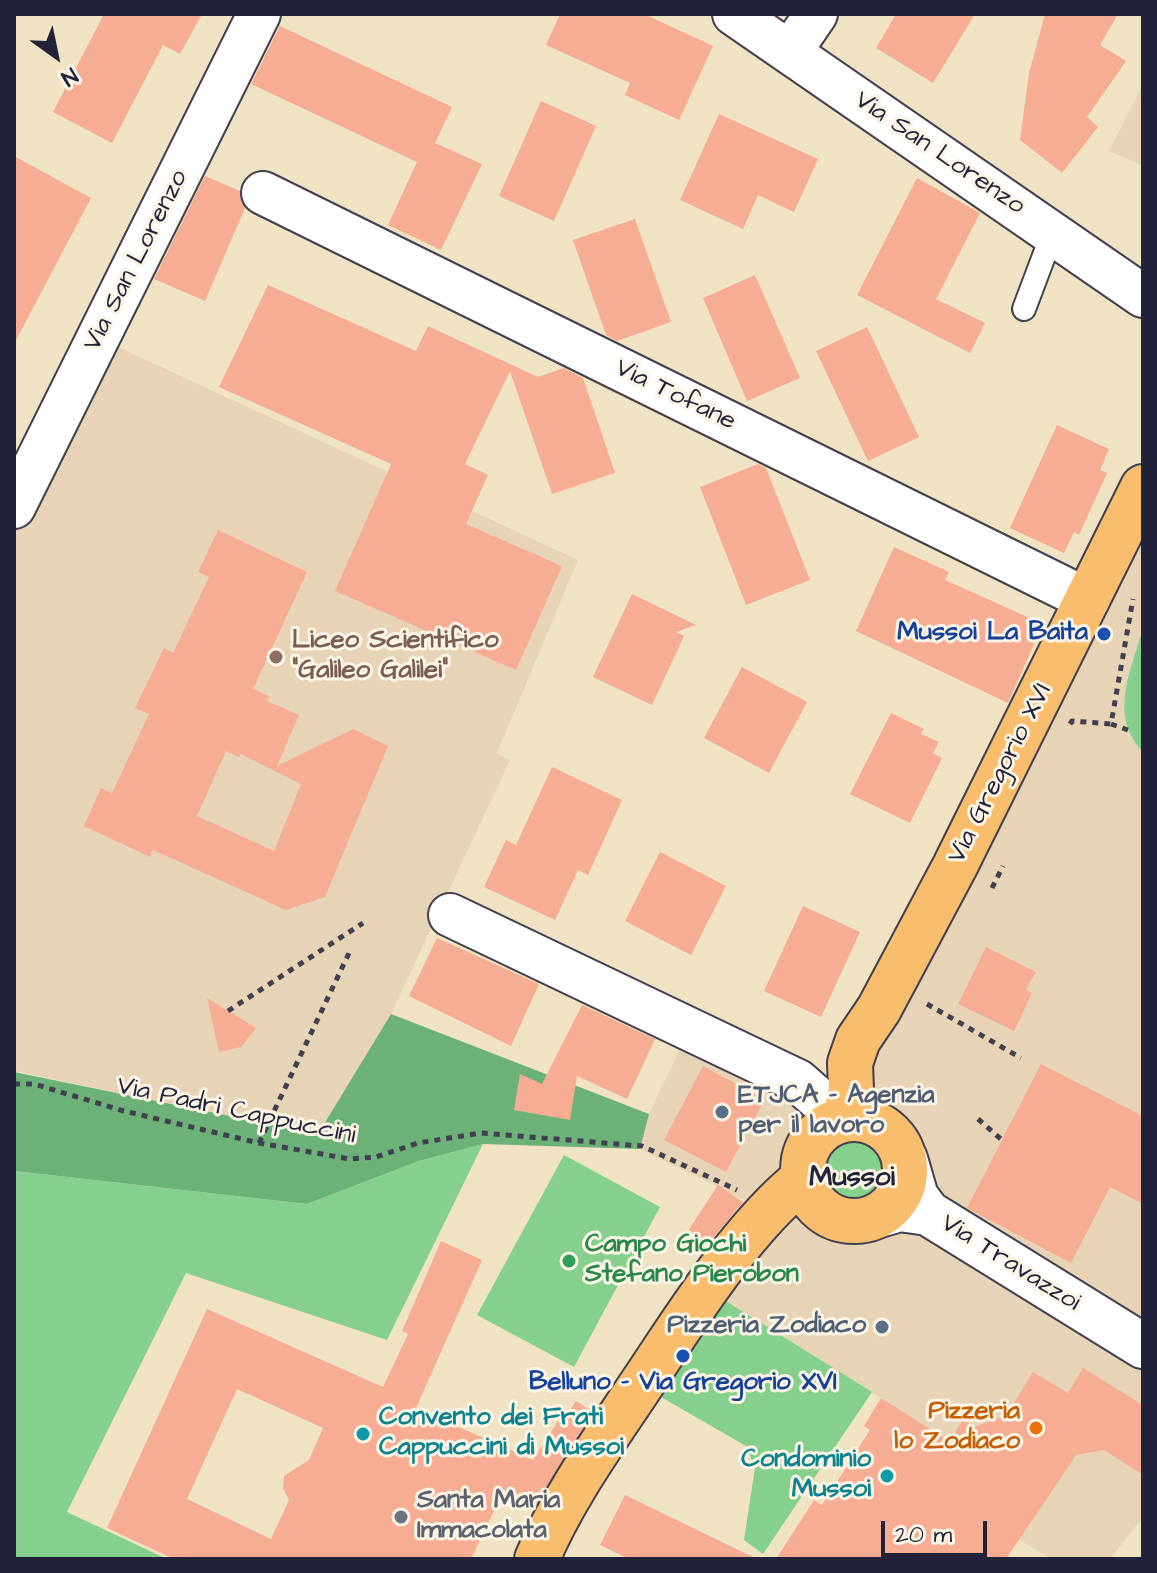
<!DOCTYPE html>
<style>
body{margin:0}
#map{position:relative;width:1157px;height:1573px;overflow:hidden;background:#efe3c4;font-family:"Architects Daughter",sans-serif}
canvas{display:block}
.frame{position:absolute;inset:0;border:16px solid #22223b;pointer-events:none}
.north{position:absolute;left:16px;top:16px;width:80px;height:80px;-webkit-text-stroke:6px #fcf5e5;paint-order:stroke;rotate:147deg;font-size:22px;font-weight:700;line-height:32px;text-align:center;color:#22223b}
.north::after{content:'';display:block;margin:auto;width:28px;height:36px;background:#22223b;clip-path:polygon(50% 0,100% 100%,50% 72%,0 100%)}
.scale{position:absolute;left:881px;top:1521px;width:106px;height:36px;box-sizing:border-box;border:4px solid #22223b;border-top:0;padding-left:10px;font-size:24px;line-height:28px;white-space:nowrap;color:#22223b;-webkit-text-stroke:6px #fcf5e5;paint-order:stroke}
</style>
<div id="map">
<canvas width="1157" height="1573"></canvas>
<div class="frame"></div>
<div class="north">N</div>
<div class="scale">20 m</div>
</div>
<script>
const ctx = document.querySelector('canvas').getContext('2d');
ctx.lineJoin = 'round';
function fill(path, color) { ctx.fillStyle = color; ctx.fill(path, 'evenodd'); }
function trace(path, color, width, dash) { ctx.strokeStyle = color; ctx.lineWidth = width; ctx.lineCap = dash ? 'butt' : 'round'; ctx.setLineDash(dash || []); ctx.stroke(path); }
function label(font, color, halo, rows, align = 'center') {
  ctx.font = font + ' "Architects Daughter",sans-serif'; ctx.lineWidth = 6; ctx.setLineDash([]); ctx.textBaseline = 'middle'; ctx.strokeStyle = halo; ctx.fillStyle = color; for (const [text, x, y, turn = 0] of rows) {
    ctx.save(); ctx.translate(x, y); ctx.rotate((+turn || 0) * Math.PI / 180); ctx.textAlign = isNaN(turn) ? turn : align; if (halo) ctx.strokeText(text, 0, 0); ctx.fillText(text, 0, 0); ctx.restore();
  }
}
fill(new Path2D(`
 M1143,84V166L1109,151Z
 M103,340L578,560L497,753L510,760L391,1014L318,1134L14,1071V516Z
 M1143,461V1517L1110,1559H1051L928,1485L954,1444L706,1288L763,1209L640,1149L649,1114L693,1021L833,1093Z`), '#e7d4b7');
fill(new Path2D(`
 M1143,628V752C1108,715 1131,671 1143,628Z
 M824 1170a30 30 0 1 1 60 0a30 30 0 1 1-60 0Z
 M483,1144L387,1340L186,1273L67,1512L167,1559H14V1171L307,1204L419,1161Z
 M564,1155L660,1207L574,1367L477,1315Z
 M726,1301L872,1392L763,1554L744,1540L755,1468L746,1446L661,1397Z`), '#86d08d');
fill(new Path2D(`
 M391,1014L649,1114L640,1149L483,1144L419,1161L307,1204L14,1171V1072L318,1134Z`), '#6cb278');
fill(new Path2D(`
 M104,14H202L180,54L163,45L112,143L53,112Z
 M560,14H644L713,46L679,120L625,95L630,83L546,45Z
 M896,14H975L933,83L876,48Z
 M1045,14H1118L1100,45L1126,61L1087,117L1098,127L1062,173L1020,140L1029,73Z
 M280,26L452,107L435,143L482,164L441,250L388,225L417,162L251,84Z
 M541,101L596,126L554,221L499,196Z
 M719,114L818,159L794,212L758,195L743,229L680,200Z
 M14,156L91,198L14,344Z
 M205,176L240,191L245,208L205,301L154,279Z
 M917,178L980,213L936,299L985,323L970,353L857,295Z
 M635,219L671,322L617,341L606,335L573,240Z
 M755,275L800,378L747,401L703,298Z
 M268,285L416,351L428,326L538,377L564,368L583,378L615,473L552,494L510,371L465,464L488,475L466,524L562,566L516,670L335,591L391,464L219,387Z
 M867,327L919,437L868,461L816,351Z
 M1057,425L1109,449L1100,470L1107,473L1079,535L1074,532L1064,553L1010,528Z
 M758,464L766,468L810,580L746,605L700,487Z
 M218,530L307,572L253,689L269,696L267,701L299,715L277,766L353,729L388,746L325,897L286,910L153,850L150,857L84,826L101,788L112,793L149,714L135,708L164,648L173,653L209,577L198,572ZM226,751L239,757L241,754L301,784L274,851L197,816Z
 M894,547L949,572L945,580L1043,624L1008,703L856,631Z
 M632,594L696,625L676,632L684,636L652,705L593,677Z
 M742,667L807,702L769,773L704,738Z
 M891,713L924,729L921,734L939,742L933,753L942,758L910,823L850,794Z
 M552,767L622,800L588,875L578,870L555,920L484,887L506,840L516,845Z
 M660,852L726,886L691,955L625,921Z
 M803,906L860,932L821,1017L764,991Z
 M437,938L539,984L511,1046L409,996Z
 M986,947L1036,972L1026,990L1032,993L1014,1031L958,1004Z
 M207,998L256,1028L241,1047L219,1052Z
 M582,1005L655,1039L627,1099L577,1076L570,1120L514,1110L520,1074L542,1084Z
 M1041,1064L1143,1116V1204L1110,1187L1071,1263L967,1208Z
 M703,1066L765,1099L726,1172L664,1140Z
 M718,1185L743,1202L708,1244L688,1231Z
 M441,1241L482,1260L416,1408L533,1460L565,1410L568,1413L576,1401L593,1412L536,1504L504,1490L471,1559H174L107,1528L207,1309L383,1387L408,1334L402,1331ZM237,1389L323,1428L309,1460L284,1476L283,1488L289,1500L271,1539L187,1499Z
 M1083,1368L1143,1405V1475L1104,1450L1076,1455L1006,1559H776L814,1500L822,1505L870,1430L864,1426L881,1398L949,1441L963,1420L974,1427L1007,1415L1033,1372L1068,1393Z
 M625,1495L757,1559H629L600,1545Z`), '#f6ad93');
const service = new Path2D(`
 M1024,309L1053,232`);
const minor = new Path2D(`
 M734,14L1143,296
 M790,52L816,14
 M263,193L1088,600
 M14,507L259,14
 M450,915L798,1081L842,1120`);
const tertiary = new Path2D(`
 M905,1159L916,1197L928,1213L1143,1346
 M879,1215L900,1209L928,1213`);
const primary = new Path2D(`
 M803 1170a51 51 0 1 1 102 0a51 51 0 1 1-102 0Z
 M845,1119L851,1090L850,1063L858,1040L879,1009L955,866L1143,487
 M537,1559C563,1497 604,1441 641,1385C686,1318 741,1229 803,1179`);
trace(service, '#413f50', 26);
trace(minor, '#413f50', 46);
trace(tertiary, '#413f50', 48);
trace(primary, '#413f50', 48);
trace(new Path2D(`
 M1070,724L1072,721L1111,724
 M1128,730L1111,724L1133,599
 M992,888L1003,866
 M927,1004L1021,1058
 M228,1011L363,923
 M14,1084H34L124,1111L259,1143L350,1159L376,1157L418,1143L481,1133L642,1146L737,1190
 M978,1119L1002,1140
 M259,1143L350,951`), '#413f50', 5, [6, 6]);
trace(service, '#fff', 22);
trace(minor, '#fff', 42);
trace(tertiary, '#fff', 44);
trace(primary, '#f9be6d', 44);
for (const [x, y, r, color] of [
 [1104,634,8,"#1a4fb4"],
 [276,657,8,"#8d6e63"],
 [722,1112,8,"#5c6f8a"],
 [569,1261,8,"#2e9e5b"],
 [882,1327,8,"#5c6f8a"],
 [683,1356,8,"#1a4fb4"],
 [1036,1428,8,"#e8710a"],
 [363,1434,8,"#0f9aa8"],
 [887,1476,8,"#0f9aa8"],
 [401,1517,8,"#6b7280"]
]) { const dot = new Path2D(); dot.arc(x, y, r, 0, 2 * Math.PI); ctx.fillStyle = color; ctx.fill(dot); trace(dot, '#fcf5e5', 3); }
label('26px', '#22223b', '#fcf5e5', [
 ["Via San Lorenzo",939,154,34],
 ["Via San Lorenzo",137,261,-63],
 ["Via Tofane",675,396,26],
 ["Via Gregorio XVI",1001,774,-63],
 ["Via Padri Cappuccini",236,1112,12],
 ["Via Travazzoi",1010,1264,32]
]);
label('bold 26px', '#164399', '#fcf5e5', [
 ["Mussoi La Baita",1088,634],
 ["Belluno - Via Gregorio XVI",683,1384,"center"]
], 'right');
label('bold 26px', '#785e54', '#fcf5e5', [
 ["Liceo Scientifico",292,642],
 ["\"Galileo Galilei\"",292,672]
], 'left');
label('bold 26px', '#4e5e75', '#fcf5e5', [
 ["ETJCA - Agenzia",738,1097],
 ["per il lavoro",738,1127],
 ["Pizzeria Zodiaco",866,1327,"right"]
], 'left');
label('bold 26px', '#27864d', '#fcf5e5', [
 ["Campo Giochi",585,1246],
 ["Stefano Pierobon",585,1276]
], 'left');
label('bold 26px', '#c56008', '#fcf5e5', [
 ["Pizzeria",1020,1413],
 ["lo Zodiaco",1020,1443]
], 'right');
label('bold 26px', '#0d838f', '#fcf5e5', [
 ["Convento dei Frati",379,1419],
 ["Cappuccini di Mussoi",379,1449],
 ["Condominio",871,1461,"right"],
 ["Mussoi",871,1491,"right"]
], 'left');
label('bold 26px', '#5b616d', '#fcf5e5', [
 ["Santa Maria",417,1502],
 ["Immacolata",417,1532]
], 'left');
label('bold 28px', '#22223b', '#fcf5e5', [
 ["Mussoi",852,1179]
]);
</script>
